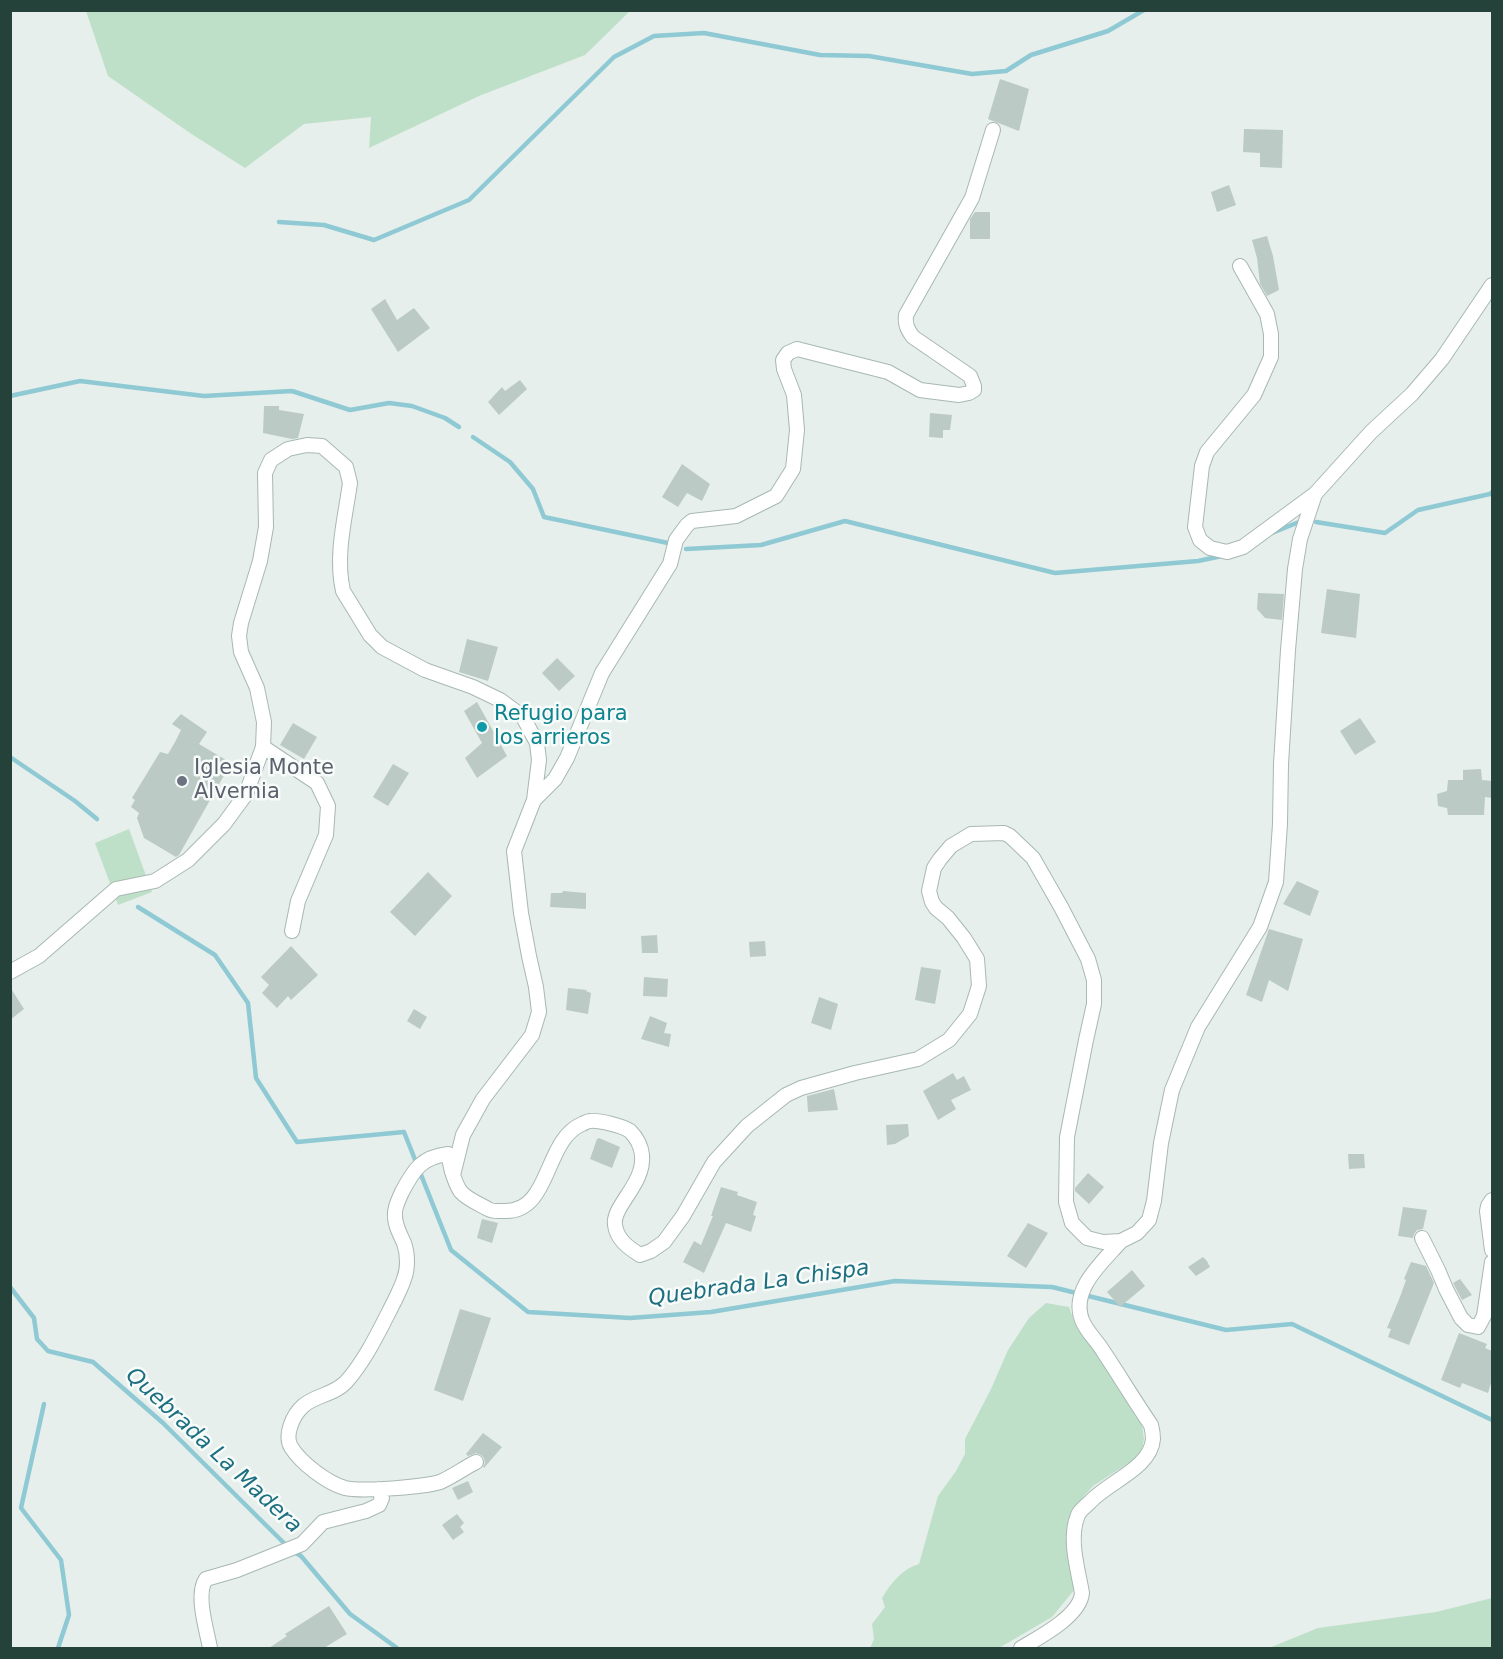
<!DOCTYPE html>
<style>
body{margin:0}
#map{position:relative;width:1503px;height:1659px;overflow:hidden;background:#e6efeb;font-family:"DejaVu Sans",sans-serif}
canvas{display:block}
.frame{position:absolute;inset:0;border:12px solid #24423a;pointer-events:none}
</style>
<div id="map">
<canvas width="1503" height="1659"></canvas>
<div class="frame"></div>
</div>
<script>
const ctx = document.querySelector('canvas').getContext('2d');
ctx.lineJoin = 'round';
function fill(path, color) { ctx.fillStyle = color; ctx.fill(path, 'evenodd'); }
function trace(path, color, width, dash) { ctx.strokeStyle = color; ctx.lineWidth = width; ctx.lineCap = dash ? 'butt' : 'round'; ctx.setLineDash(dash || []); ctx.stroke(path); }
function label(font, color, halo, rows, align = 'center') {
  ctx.font = font + ' "DejaVu Sans",sans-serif'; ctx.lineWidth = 5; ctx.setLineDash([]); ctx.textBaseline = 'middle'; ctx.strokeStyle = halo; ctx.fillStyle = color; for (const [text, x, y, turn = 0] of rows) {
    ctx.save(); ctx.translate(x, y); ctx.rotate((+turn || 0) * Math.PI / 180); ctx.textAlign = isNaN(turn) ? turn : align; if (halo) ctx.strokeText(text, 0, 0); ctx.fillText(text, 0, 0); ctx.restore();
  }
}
fill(new Path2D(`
 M86,11V10L630,11L585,55L479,96L369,148L371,117L304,124L245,168L190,133L108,76Z
 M129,829L152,892L118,905L95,843Z
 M1046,1303L1069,1307L1075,1323L1092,1344L1141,1419L1144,1439L1141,1455L1093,1486L1072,1510L1066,1544L1075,1589L1052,1617L999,1648H870L874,1639L872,1624L885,1607L882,1598C891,1583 902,1569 919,1564L938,1496L956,1471L965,1454V1439L991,1389L1008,1350L1029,1318Z
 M1492,1598V1648H1269L1318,1628L1436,1612Z`), '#bfe0c8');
trace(new Path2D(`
 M279,222L324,225L374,240L469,200L614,57L654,36L704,33L820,55L869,56L972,74L1006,71L1031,55L1108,31L1144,10
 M10,396L80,381L204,396L292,391L350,410L389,403L412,406L445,418L459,427
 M473,437L510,462L533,489L544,517L668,543
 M1316,522L1385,533L1418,510L1490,494L1492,492
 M1272,533L1299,522
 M686,549L761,545L845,521L1055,573L1198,561L1222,556
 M10,757L75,801L97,819
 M138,907L215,955L248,1003L256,1078L297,1142L404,1132L451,1250L528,1312L630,1318L711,1312L895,1281L1052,1287L1226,1330L1292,1324L1492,1420
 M10,1287L34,1318L37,1339L48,1351L93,1362L163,1423L291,1550L301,1556L350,1614L397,1648
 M44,1404L21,1508L61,1560L69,1615L58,1648`), '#8ec9d4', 4.5);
fill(new Path2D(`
 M1000,79L1029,89L1019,131L988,119Z
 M1244,129L1283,130L1282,168L1260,167V153L1243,152Z
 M1229,185L1236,205L1217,212L1211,192Z
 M975,212H990V239H970V219Z
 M1267,236L1273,256L1279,290L1267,296L1260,284L1257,258L1252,240Z
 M385,299L397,320L414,308L430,328L398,352L371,309Z
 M520,380L527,389L499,415L488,402L502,387L505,391Z
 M264,406H279V410L304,414L298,438L292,439L263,433Z
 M930,413L952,415L950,430H943V438L929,437Z
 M682,464L710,484L702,501L687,493L678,507L662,497Z
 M1327,589L1360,594L1356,638L1321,633Z
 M1258,593L1284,594L1282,620L1265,618L1257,609Z
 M467,639L498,647L488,681L459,672Z
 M557,658L575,676L559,691L542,673Z
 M477,702L507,756L477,778L465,758L482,743L464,711Z
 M181,714L207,732L199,744L231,763L179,855L176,857L144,838L137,818L139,813L131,807L135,800L132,798L160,752L168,754L175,742L181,730L172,724Z
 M1360,718L1376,742L1355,755L1340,731Z
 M293,723L317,737L304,759L280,745Z
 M393,764L409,773L388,806L373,797Z
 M1481,769L1482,780L1492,781V798L1485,797L1484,815H1448L1447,808L1438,806L1437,794L1447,791L1448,780H1463V770Z
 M428,872L452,896L415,936L390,912Z
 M1297,881L1319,891L1310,916L1283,904Z
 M563,891L586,893V909L550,907L551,893H562Z
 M1269,929L1303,939L1288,991L1269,980L1262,1002L1246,995Z
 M657,935L658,953H642L641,936Z
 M765,941L766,956L750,957L749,942Z
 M291,946L318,975L291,1000L288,996L277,1008L262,993L269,985L261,977Z
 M921,967L941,970L935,1004L915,1000Z
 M644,977L668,979L667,997L643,996Z
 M10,987L24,1009L10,1020Z
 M568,988L587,990L586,991L591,993L588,1014L566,1010Z
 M819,997L838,1004L831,1030L811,1023Z
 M414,1009L427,1017L420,1029L407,1021Z
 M650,1016L667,1023L664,1033L671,1034L669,1047L641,1039Z
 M953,1073L957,1080L964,1076L971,1090L951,1100L956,1109L938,1120L923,1091Z
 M834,1089L838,1110L808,1112L807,1096Z
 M908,1124L909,1136L895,1144L887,1145L886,1125Z
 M599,1138L620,1147L612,1168L590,1159L597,1139Z
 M1348,1154H1364L1365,1168L1349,1169Z
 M1088,1173L1104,1187L1089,1204L1075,1191V1188Z
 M721,1187L738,1192L737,1195L757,1202L753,1215L756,1216L751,1232L726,1223L704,1273L683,1262L694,1241L701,1245L713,1216H711Z
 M1403,1207L1427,1210L1423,1229L1417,1230L1414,1234L1413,1238L1398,1236Z
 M482,1219L498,1223L492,1243L477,1238Z
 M1028,1223L1048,1233L1026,1268L1007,1256Z
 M1203,1257L1207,1261L1210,1267L1196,1276L1188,1267Z
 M1411,1262L1426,1266L1434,1283L1409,1345L1388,1337L1391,1329L1387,1328L1400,1297L1406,1280L1404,1279Z
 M1132,1270L1145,1286L1120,1307L1107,1292Z
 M1460,1279L1472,1295L1462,1300L1453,1283Z
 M460,1309L491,1318L463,1401L434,1390Z
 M1459,1333L1487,1344L1485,1348L1492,1351V1380L1488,1393L1462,1383L1460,1388L1441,1380Z
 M483,1433L502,1447L484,1468L483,1467L485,1463L484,1458L481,1455L476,1453L468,1456L466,1454Z
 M468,1481L473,1492L458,1500L452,1488Z
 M457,1514L464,1523L460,1527L464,1532L453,1540L442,1525Z
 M329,1606L347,1634L324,1648H269L287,1636L285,1634Z`), '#bbcac4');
const street = new Path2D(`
 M1240,266L1267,314L1271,334V357L1254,395L1207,452L1202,466L1195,527L1200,540L1210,548L1227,552L1243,547L1315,494
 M263,747L317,783L328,806L326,835L298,901L292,931
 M534,800L555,779L567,758L602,673L670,564L676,540L687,525L692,521L736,516L776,496L793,469L797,430L794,395L784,369L783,360L788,353L797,349L888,372L920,390L959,395L969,393L974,390V386L970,376L913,337C907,329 905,324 906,315L972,198L993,130
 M10,972L39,956L116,889L155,881L188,860L224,824L246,794L263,747L264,722L257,688L241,652L239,636L241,623L260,561L266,527L265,473L271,460L288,449L307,445L322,446L346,467L350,483C345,519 335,555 343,591L370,635L382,647L425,670L473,687L500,700L523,717L537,743L539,760L534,800L514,851L521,913L529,956L536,987L539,1012L532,1035L483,1099L463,1135L453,1175C455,1180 457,1187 461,1192C467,1199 479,1204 488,1209C493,1212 499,1211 505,1211C551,1212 544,1140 582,1124C585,1123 587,1121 590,1121C599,1120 623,1126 630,1131C637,1138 641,1145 642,1155C645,1184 612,1206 615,1225C617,1240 629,1248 640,1255L651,1251L664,1242L683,1216L714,1162L747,1126L786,1095L801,1088L855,1073L918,1059L949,1040L970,1014L979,986L977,959L964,938L948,918L936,908L932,902L929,891L934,868L940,859L951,846L971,834L1004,833L1010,836L1033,858L1061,907L1088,959L1094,980V1004L1086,1040L1067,1137L1066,1202L1072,1223L1087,1238L1103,1242L1121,1241L1137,1233L1149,1220L1154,1201L1161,1143L1172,1090L1198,1027L1260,927L1276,882L1280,824L1281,764L1288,650L1295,569L1300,539L1315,494L1371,432L1412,394L1442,359L1492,285
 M452,1172L448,1154C422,1157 414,1169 402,1192C399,1199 395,1206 395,1213C394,1224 400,1234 404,1243C408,1254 408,1269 404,1279C402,1286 398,1293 395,1300C381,1327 366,1360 346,1382C334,1395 315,1395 303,1406C293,1415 284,1435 291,1447C301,1463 327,1483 345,1488C361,1492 424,1487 440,1482C452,1477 464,1468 476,1462
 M1492,1200L1488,1206L1487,1211L1492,1250
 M1422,1238L1438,1270L1446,1289L1461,1318L1468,1325L1478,1327L1484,1316L1492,1262
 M210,1648C207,1631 195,1594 206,1579L237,1570L302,1544L323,1522L366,1511L379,1505L382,1498L379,1489
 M1021,1648C1040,1637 1080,1616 1082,1593C1078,1569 1068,1539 1078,1515C1080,1510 1086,1506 1090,1502C1108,1482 1151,1468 1153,1439C1153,1434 1152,1429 1151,1425C1134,1400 1119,1375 1103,1351C1097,1341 1086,1331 1082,1320C1070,1289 1103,1262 1121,1241`);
trace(street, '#a8b8b2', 16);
trace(street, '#fff', 14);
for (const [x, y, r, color] of [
 [482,727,6,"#0f9aa8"],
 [182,781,6,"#6b7280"]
]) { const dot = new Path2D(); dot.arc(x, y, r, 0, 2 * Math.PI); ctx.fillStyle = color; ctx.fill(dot); trace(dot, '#f7fbf9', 2); }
label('21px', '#0d838f', '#f7fbf9', [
 ["Refugio para",494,715],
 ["los arrieros",494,739]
], 'left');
label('21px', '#5b616d', '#f7fbf9', [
 ["Iglesia Monte",194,769],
 ["Alvernia",194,793]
], 'left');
label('italic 22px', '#1c6f80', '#f7fbf9', [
 ["Quebrada La Chispa",759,1284,-8],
 ["Quebrada La Madera",213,1451,43]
]);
</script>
